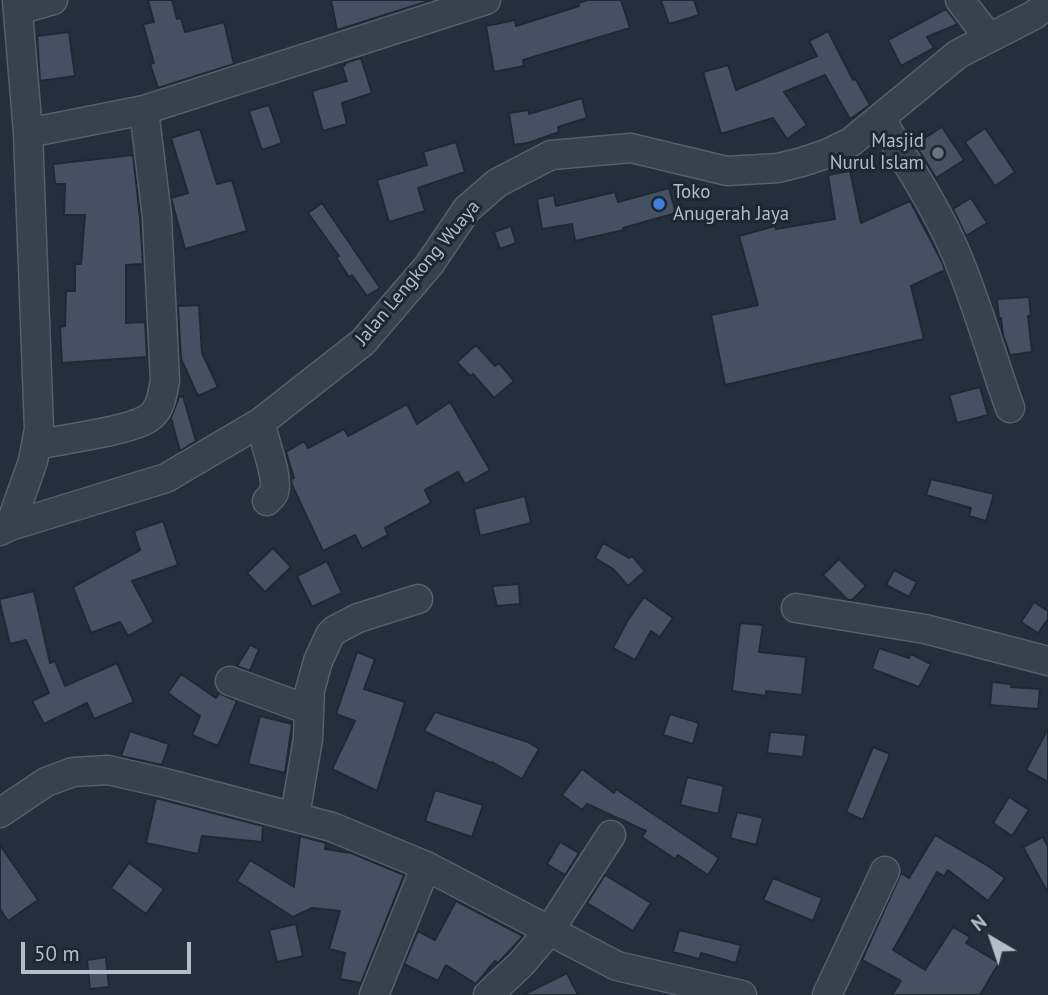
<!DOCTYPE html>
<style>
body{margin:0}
#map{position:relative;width:1048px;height:995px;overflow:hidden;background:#242f3e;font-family:"PT Sans",sans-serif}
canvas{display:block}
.north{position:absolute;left:957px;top:904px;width:70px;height:70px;-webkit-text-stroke:5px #1d2633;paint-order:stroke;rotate:321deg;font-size:19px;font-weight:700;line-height:28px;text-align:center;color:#b4bcc9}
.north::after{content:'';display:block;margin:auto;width:24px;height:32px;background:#b4bcc9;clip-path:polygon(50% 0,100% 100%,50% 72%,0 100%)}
.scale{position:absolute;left:21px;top:942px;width:170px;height:32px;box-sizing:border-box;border:4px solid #b4bcc9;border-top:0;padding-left:9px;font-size:21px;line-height:24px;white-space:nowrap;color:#b4bcc9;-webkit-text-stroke:5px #1d2633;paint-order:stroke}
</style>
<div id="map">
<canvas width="1048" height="995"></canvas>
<div class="north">N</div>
<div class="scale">50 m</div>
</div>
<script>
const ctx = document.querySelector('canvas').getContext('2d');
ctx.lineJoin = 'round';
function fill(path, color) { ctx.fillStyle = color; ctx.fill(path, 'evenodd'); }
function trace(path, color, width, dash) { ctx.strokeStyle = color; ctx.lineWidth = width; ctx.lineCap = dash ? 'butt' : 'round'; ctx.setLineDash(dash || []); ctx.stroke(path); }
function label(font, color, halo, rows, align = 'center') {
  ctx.font = font + ' "PT Sans",sans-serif'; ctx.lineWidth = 6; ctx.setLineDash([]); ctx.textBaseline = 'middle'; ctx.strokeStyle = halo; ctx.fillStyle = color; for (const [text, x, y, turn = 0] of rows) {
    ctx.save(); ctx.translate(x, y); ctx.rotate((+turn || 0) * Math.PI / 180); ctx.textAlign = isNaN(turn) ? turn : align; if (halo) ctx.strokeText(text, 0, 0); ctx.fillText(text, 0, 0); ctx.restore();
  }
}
const building = new Path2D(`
 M148,0H172L177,19L181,18L185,32L224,22L234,64L158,88L150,64L154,63L143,24L154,22Z
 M331,0H432L337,30Z
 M588,0H621L630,28L523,60L524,66L494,72L486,26L515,20L516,26L579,6L578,3Z
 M661,0H694L699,15L669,24Z
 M946,9L958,24L927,37L934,48L901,66L888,40Z
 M828,31L853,80L855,78L870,105L850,119L825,75L784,92L807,125L787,139L773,118L721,134L703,72L728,65L736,90L817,56L809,41Z
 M69,32L75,76L40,81L37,36Z
 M361,58L372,93L342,103L347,124L323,131L312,91L347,81L342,66L345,65V63Z
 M582,98L587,118L558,127L559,132L528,143L514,145L509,113L529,110V114Z
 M269,105L282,143L262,150L249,111Z
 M942,127L964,160L936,178L915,144Z
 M985,128L1015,172L995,186L965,142Z
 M200,129L217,184L232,180L247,231L185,249L171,198L188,193L171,138Z
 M456,142L465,172L418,188L425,211L389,222L377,180L427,165L423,152Z
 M133,155L140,218L143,264L126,265V323L145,322L147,357L62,363L60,327L65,326L66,291H75V264H81L85,215H64L65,184H55L53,164Z
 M850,171L861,223L910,201L942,262L945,270L911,286L924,339L725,385L711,315L758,305L739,236L775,226L776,229L835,219L828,175Z
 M669,188L676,213L623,228L624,230L575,241L572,224L542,229L537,199L554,195L556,206L615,192L618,202Z
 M971,198L987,223L966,236L953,209Z
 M322,203L380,288L367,296L352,275L349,277L336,257L339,256L308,213Z
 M511,226L516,243L500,249L494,232Z
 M1029,297L1031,316H1028L1032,352L1010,355L1003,335L1001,318L999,319L997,299Z
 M199,305L202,353L218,387L198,396L181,359L178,306Z
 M476,345L495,366L499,363L514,381L494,398L473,374L470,376L457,362Z
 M980,387L988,415L957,423L949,395Z
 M183,396L196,441L180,451L171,418L179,397Z
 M450,402L490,470L465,484L458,472L425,490L431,503L385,528L388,535L362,549L355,535L323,551L292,485L291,479L294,478L286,452L304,441L308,448L344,429L348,436L407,404L417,424Z
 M931,479L994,494L986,521L969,516L971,508L926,495Z
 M525,496L531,523L480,536L474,509Z
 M163,521L178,565L132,581L154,622L128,636L120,622L91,633L73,587L140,550L134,531Z
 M603,543L629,558L632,556L645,571L628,586L613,569L595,558Z
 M273,548L291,567L265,592L247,573Z
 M839,559L866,586L852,600H848L823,575Z
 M327,561L342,593L312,607L297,576Z
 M894,570L917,582L909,597L886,585Z
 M519,584L520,604L497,606L492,586Z
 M34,591L50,663L55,661L65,686L117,663L134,702L94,719L87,703L44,724L32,701L49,693L26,640L10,644L0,603V599Z
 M644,597L673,618L660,637L651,631L635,660L613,648L628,620Z
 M1034,602L1048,611V619L1038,633L1021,622Z
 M740,623L763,625L759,652L806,657L802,695L766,691V696L732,691Z
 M250,645L259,649L250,671L237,666Z
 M879,648L909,658L911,654L931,664L919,687L872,669Z
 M357,652L375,659L364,689L405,702L377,791L332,769L355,721L336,714Z
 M181,674L216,698L219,693L237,701L218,746L192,735L200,716L168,693Z
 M992,682L1011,684V687L1040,689L1038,709L990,705Z
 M435,712L528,742L539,749L522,779L492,762L491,763L424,731Z
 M670,714L699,723L693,744L663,735Z
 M260,716L292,724L285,773L248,764Z
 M1048,729V782L1026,770Z
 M130,731L169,744L162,765L121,756Z
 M770,732L806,735L803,757L767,753Z
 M873,747L890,754L863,820L846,812Z
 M582,769L614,793L616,789L719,858L708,875L678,855L675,859L642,837L646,831L587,804L582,810L562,795Z
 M687,777L724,786L718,814L680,805Z
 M435,790L483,805L472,837L425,821Z
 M1009,797L1029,810L1012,836L993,823Z
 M156,798L263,826L262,842L202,836L198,854L146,843Z
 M737,812L763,818L756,845L730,838Z
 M935,835L988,866L1005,878L988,901L948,870L944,876L937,872L893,950L925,970L953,927L970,937L966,943L999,963L980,995H892L901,981L862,960L901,873L909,878Z
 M300,836L326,843L325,849L351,853L404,875L361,983L340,979L345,953L329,949L340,911L312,908L293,917L237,881L250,860L294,887Z
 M1043,837L1048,847V893L1023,847Z
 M560,842L579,853L565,875L547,864Z
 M0,845L38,900L8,921L0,909Z
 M129,863L164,889L146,914L111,888Z
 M605,875L651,903L633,931L587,903Z
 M773,878L822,898L813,921L763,900Z
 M456,901L523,936L498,963L495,961L476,984L446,965L438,981L404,964L418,931L435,940Z
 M296,924L303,956L277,962L269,930Z
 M679,930L741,945L736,963L701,953L699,959L673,952Z
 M106,957L109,987L90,989L87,960Z
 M567,973L578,995H523Z`);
fill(building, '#455162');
trace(building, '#1f2835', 2);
const minor = new Path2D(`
 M17,0L28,133
 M960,0L989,38
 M18,10L53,0
 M881,119C907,164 937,208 957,256C978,306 992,358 1010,408
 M261,422C263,441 279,476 274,492C273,496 269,498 267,501
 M36,445C63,439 125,432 147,419C161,411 162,395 165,381L157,217L144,110
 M10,526L33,461L39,429L28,133L144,110L486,0
 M0,531L10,526L166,478L261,422L363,342L429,265L467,209L497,183L551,155L631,148L727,171L778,168L802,162L826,154L851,142L958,54L1034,15L1048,4
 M796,608L925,629L1048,661
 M230,681L309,710
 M0,813L46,782L73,772L108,770L165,783L332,827L426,866L617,966L742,995
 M295,816L308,739L310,690L318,661L330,635L335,630L358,618L418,599
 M374,995L426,866
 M488,995L522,963L549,931L611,835
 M827,995L885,871`);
trace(minor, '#565f6c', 31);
trace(minor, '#38414e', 28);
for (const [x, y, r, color] of [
 [938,153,7,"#6b7280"],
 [659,204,7,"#3f7fe0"]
]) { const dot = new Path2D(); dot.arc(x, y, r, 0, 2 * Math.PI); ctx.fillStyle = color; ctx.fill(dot); trace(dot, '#1d2633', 2.5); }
label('19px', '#b4bcc9', '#1d2633', [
 ["Masjid",924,142],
 ["Nurul Islam",924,164],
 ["Toko",673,193,"left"],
 ["Anugerah Jaya",673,215,"left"]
], 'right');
label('19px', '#b4bcc9', '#1d2633', [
 ["Jalan Lengkong Wuaya",418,273,-50]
]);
</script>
